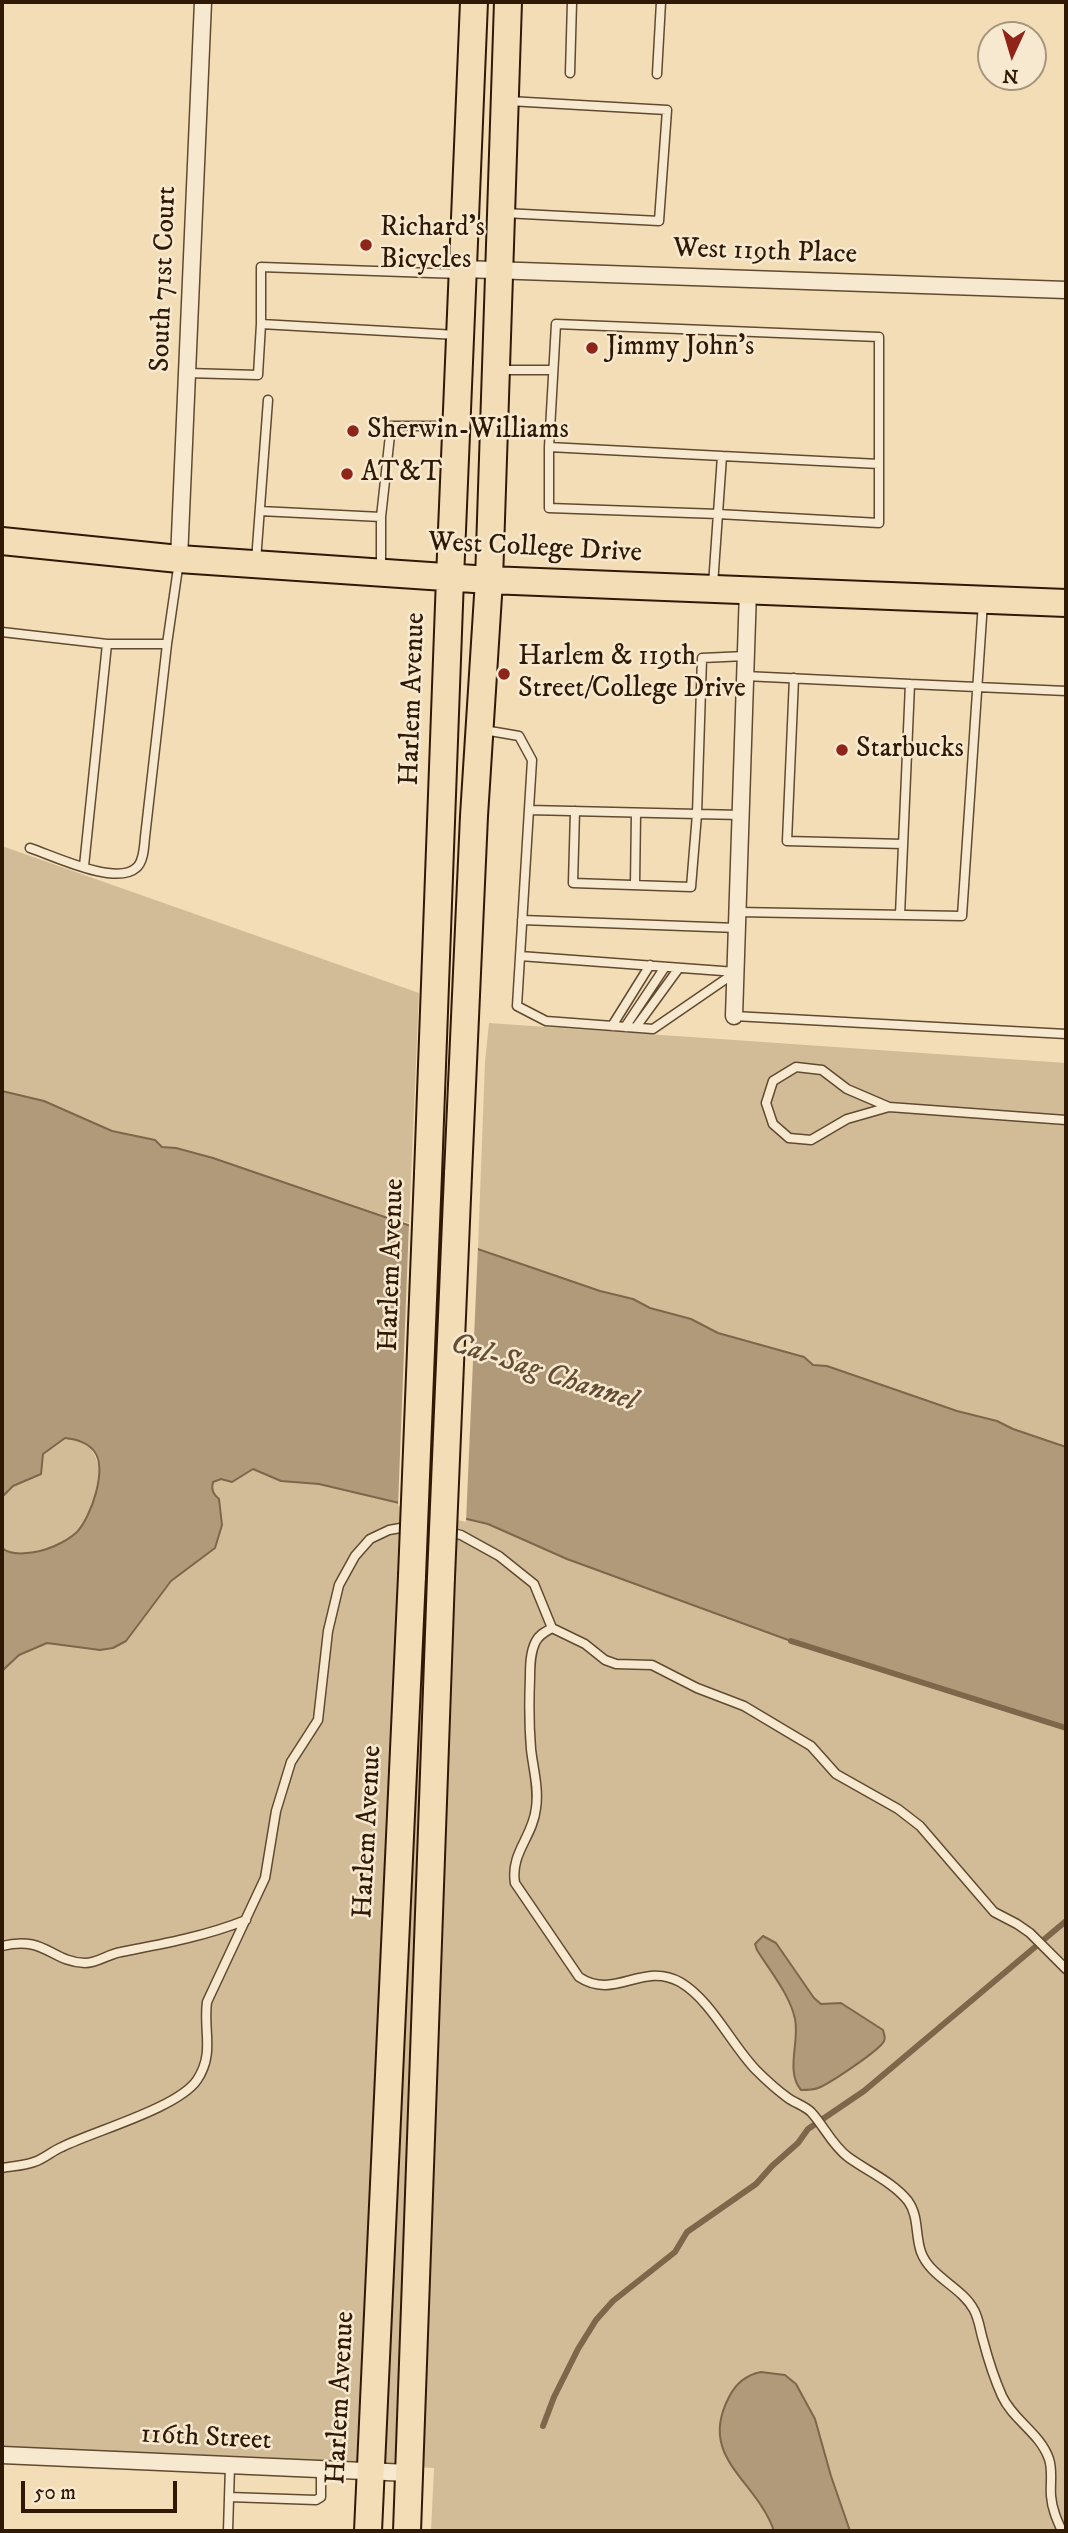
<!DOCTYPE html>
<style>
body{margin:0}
#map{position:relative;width:1068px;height:2533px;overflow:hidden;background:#f3ddb6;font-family:"IM FELL DW Pica",serif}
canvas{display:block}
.frame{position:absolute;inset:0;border:4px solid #301904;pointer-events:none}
.north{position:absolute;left:977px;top:21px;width:70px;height:70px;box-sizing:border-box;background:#f7e9d0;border:2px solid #a7967e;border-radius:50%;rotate:184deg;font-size:19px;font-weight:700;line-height:28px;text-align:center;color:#301904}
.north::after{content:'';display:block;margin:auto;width:24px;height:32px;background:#8f2418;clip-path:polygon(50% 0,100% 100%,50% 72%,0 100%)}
.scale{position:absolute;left:21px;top:2481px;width:156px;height:32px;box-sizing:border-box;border:4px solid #301904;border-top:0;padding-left:9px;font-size:21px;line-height:24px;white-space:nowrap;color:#301904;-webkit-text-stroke:5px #f7e9d0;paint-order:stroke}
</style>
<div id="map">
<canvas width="1068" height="2533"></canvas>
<div class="frame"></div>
<div class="north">N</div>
<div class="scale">50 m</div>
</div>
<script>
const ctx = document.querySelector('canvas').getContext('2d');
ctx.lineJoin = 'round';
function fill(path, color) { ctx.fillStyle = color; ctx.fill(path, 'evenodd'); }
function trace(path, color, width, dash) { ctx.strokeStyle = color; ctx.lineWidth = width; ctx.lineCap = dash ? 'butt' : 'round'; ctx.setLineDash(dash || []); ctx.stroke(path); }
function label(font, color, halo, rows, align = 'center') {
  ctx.font = font + ' "IM FELL DW Pica",serif'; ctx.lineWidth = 5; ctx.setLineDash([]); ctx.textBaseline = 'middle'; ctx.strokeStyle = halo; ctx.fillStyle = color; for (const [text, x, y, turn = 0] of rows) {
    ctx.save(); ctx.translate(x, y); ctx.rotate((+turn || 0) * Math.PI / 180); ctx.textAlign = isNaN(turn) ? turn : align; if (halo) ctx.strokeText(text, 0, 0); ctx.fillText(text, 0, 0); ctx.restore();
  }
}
fill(new Path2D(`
 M2,846L419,993L409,1223L345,1205L213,1158L176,1148L162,1147L155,1140L112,1131L44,1101L2,1091Z
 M489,1023L1066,1063V1447L1013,1429L997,1421L957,1411L827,1366L813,1365L804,1357L718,1333L691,1319L650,1308L633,1299L600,1291L478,1248L485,1062Z
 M65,1438C89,1440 94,1449 100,1471L214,1495L213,1482L221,1479L232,1481L253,1468L281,1481L319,1484L488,1524L567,1559L791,1641L1066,1728V2531H431L434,2468L2,2448V1443L43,1454Z`), '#d2bc98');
const water = new Path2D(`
 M2,1091L44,1101L112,1131L155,1140L162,1147L176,1148L213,1158L600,1291L633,1299L650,1308L691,1319L718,1333L804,1357L813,1365L827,1366L957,1411L997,1421L1013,1429L1066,1447V1728L791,1641L567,1559L488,1524L319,1484L281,1481L253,1469L232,1482L221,1479L213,1482C211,1490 213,1494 219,1499L222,1525L215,1548L171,1581L126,1641L113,1648L100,1650L47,1643L19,1655L2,1671V1548C9,1554 18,1554 27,1553C44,1552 65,1543 77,1532C91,1517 108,1469 94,1451C87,1442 75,1439 65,1438L43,1454L41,1474L13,1486L2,1497Z
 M763,1936L776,1943L814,1998L821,2004L841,2003L883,2030C884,2035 886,2037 884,2041C880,2050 829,2084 818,2088C813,2090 807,2090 801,2090C785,2071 800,2041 795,2019C790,1995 770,1971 757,1950L755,1944Z
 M761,2372L785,2375L796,2384L815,2419L831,2476L850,2531H774C756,2479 697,2458 729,2397C736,2383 746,2375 761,2372Z`);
fill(water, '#b19a79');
trace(water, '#7d664a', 2);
fill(new Path2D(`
 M409,1223L478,1246L466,1522L398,1506Z`), '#f3ddb6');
trace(new Path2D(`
 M791,1641L1066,1728
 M543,2426L554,2397L578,2349L596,2320L613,2301L675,2252L687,2232L756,2184L772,2166L798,2143L808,2129L864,2091L1066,1921`), '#7d664a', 6);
const lane = new Path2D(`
 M570,73L572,2
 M657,74L661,2
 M504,213L659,221L667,110L509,101
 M457,335L261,324V267L460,274
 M500,370H553
 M187,373L258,375L261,324
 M549,447V508L718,514L879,523V337L556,324L549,447L722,456L713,585
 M722,456L879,464
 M260,511L381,517
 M256,561L268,400
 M381,570V517L391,426H453
 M2,632L107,644H167L179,561
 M745,676L910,684
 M794,678L787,841L903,844
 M484,730L519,736L532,760L517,1006L546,1021L653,1029L736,972
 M529,810L697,814L691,887L573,883L575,811
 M741,815L697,814L702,658L746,656
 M30,848C54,856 116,886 136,868C144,862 144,846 145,837L167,644
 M84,866L107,644
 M635,885L636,813
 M737,912L962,916L983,602
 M900,915L910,684L1066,691
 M522,920L737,928
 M520,956L736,972
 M734,1016L1066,1034
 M612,1026L650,965
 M625,1027L665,967
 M636,1027L679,968
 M889,1107L847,1119L811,1140L789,1138L773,1124L766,1103L773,1081L796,1067L822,1070L847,1089L889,1107L1066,1120
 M552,1628C545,1632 540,1634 536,1641C530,1652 530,1667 530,1678C529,1702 529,1725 531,1749C533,1768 539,1788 536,1808C533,1837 510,1853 515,1883L579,1977C615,2001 642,1961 680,1982C711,2000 731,2044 756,2070C766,2080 777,2090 788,2098C795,2103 805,2106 811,2112C824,2126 832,2145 848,2157C867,2171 893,2182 908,2201C919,2216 915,2235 921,2252C930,2277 962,2287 974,2310C979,2319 980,2330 983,2340C988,2359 994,2378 1002,2396C1013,2420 1040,2433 1049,2459C1053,2471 1050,2483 1051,2496C1052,2509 1057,2520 1062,2531
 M2,1946C45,1935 51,1962 85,1963C98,1963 108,1954 121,1952C163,1944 206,1936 246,1920
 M2,2168C12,2166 23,2166 34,2162C44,2159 52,2151 62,2147C94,2131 178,2108 197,2080C215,2053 203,2031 207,2002L265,1878L276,1811L291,1762L318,1720L328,1631L339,1585L355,1556L370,1539L389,1530L406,1527H427L461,1535L499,1556L534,1584L552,1628L585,1644L605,1660L616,1664L652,1665L697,1688L744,1706L811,1746L836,1774L898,1809L920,1826L994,1912L1017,1924L1030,1933L1066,1969
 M229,2497L316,2500L321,2497V2470
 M228,2531L230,2466`);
const street = new Path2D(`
 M463,269L1066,290
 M179,559L203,2
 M734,1016L748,590
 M2,2455L409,2473`);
const primary = new Path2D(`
 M2,541L179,559L489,580L1066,603
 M428,1174L450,578L474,2
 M458,1174L474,816L489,580L508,2
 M368,2531L412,1576
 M407,2531L441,1577`);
trace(lane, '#614a30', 11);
trace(street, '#614a30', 19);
trace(primary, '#301904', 30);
trace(lane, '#f7e9d0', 8);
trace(street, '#f7e9d0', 16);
trace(primary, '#f3ddb6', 26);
const primaryBridge = new Path2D(`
 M412,1576L428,1174
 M441,1577L458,1174`);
trace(primaryBridge, '#301904', 30, []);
trace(primaryBridge, '#f3ddb6', 26);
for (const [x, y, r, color] of [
 [366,245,7,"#8f2418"],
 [592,348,7,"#8f2418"],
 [353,431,7,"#8f2418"],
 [347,474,7,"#8f2418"],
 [504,674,7,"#8f2418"],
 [842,750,7,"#8f2418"]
]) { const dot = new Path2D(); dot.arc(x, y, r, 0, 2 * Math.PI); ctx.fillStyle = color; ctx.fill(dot); trace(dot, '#f7e9d0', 2.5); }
label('28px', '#301904', '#f7e9d0', [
 ["Richard's",380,229],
 ["Bicycles",380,261],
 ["Jimmy John's",606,348],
 ["Sherwin-Williams",367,431],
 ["AT&T",361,474],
 ["Harlem & 119th",518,658],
 ["Street/College Drive",518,690],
 ["Starbucks",856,750]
], 'left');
label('28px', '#301904', '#f7e9d0', [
 ["West 119th Place",765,253,2],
 ["South 71st Court",165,279,-88],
 ["West College Drive",535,549,3],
 ["Harlem Avenue",414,699,-88],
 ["Harlem Avenue",393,1265,-88],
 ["Harlem Avenue",369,1832,-87],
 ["Harlem Avenue",342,2398,-87],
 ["116th Street",206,2439,3]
]);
label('italic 30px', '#644d33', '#f7e9d0', [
 ["Cal-Sag Channel",543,1374,18]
]);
</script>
